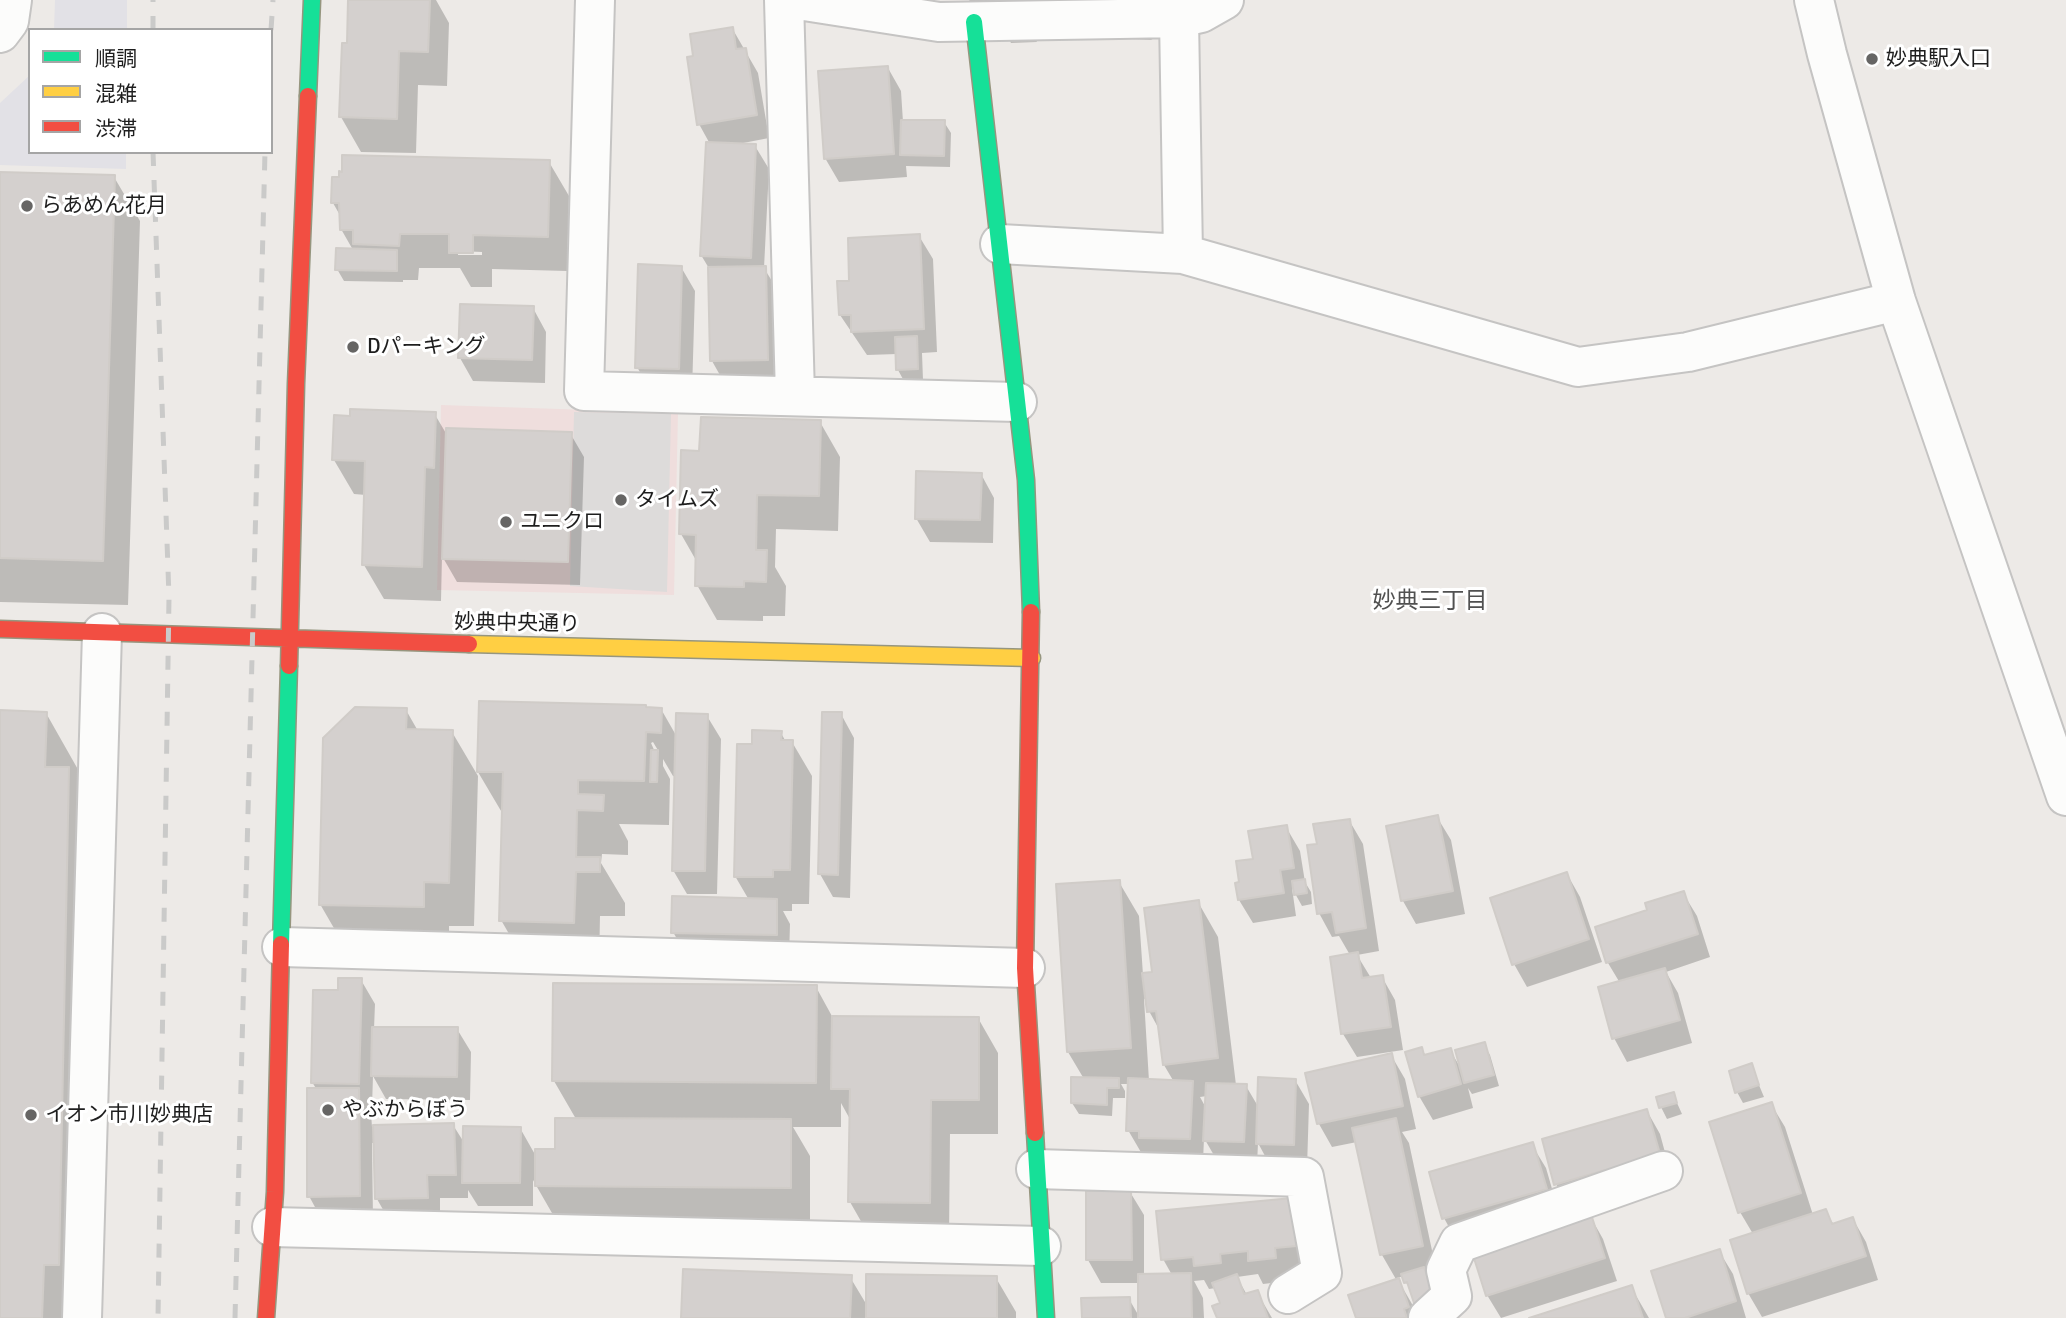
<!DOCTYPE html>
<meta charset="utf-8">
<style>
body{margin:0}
#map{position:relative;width:2066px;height:1318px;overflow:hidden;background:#edeae7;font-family:Signika,"Noto Sans JP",sans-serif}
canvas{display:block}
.legend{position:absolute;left:28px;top:28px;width:245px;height:126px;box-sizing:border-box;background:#fff;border:2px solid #a5a5a5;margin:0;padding:9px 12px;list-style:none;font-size:21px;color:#1e1e1e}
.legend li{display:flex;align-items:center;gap:14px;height:35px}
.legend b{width:35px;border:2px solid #a5a5a5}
</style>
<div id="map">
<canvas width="2066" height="1318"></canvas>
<ul class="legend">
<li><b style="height:9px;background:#16e098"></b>順調</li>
<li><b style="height:9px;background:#ffcf43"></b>混雑</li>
<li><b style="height:9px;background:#f24e42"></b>渋滞</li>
</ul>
</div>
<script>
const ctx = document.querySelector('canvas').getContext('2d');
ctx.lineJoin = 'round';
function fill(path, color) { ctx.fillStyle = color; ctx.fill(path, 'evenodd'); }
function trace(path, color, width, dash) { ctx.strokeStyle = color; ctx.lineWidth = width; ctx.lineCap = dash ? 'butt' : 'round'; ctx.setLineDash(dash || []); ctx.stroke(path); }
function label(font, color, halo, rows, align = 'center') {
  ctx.font = font + ' Signika,"Noto Sans JP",sans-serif'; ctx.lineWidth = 6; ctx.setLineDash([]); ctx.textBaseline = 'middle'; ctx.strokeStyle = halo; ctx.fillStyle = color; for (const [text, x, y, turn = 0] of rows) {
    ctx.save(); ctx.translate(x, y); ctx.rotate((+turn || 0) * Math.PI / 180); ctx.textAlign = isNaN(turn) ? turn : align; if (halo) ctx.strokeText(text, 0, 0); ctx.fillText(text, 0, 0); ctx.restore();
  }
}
fill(new Path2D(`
 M441,405L678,413L674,595L437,590Z`), '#efdedd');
fill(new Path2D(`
 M574,412L671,414L667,592L570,586Z`), '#dddbda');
fill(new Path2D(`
 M55,0H127V30H54Z
 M30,75V152H126V169L0,165V103Z`), '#e2e1e6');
fill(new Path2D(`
 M350,0H436L449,23L447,86L418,85L416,153L361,152L341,117Z
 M969,0H1196L1166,30L1151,40L1131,39L1123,29L1111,38L1091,39L1084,30L1071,40H1054L1046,30L1035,38L1037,42L1011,43L1004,30L981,17Z
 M732,28L758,73L769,138L738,144L755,146L769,169L764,268L778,291L780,383L725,384L712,361L710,270L701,255L710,144L699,124L695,57Z
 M888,68L901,91L903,122H944L951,133L950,167L906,166L907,177L839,182L825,158Z
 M549,162L569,196L567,271L492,269V287H471L460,268H419L418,280H403V282L344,281L337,269L353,250L341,229V217L333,203ZM458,251L482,252V255H458Z
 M0,174L114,177L140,221L128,605L0,602Z
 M919,236L933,259L937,352L922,353L923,380L904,381L898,370L897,354L867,355L840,315L851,282Z
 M681,267L695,291L692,392L651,391L637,367Z
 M533,308L546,332L545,383L473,381L460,358Z
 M434,413L447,435L570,433L584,457L580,585L457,582L442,556L441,601L384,599L364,565L366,495L354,494L334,460L352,417Z
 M820,422L840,457L838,531L776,529L775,567L786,586L785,616H763V621L717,620L697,585V562L681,534L701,453Z
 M981,474L994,498L993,543L930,542L916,518Z
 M647,709H661L677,737L707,716L721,739L717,894H687L673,870L676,777L673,776L663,759V766L670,779L669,825L619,824L628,841V855L602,854L601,863L625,903V916H600L599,967L527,965L501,920L504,816L478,772ZM653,742L659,752H655L651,743Z
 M406,710L418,731L452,732L478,776L474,926H449V951L346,949L320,904Z
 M0,712L46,713L80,773L93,1318H0Z
 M841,714L854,738L850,898L833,897L820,874Z
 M781,733L786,742H792L812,776L809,904H792V911H783L790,924L789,958L687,956L673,932L749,900L735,876L753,745Z
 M1437,817L1451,840L1465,914L1416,924L1403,901Z
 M1349,820L1363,844L1379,951L1357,955L1371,978L1382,977L1395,1000L1403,1050L1357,1057L1343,1034L1332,958L1350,955L1339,936L1332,937L1319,913Z
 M1286,827L1300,851L1305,882L1311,892L1312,904L1302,906L1292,888L1296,916L1253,923L1239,900L1237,884H1241L1255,860Z
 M1567,874L1580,897L1602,962L1527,987L1514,964Z
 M1119,882L1139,916L1143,975L1154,974L1198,902L1218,937L1236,1085L1246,1086L1259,1108L1295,1080L1309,1104L1307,1168L1271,1167L1258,1143L1257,1165L1219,1164L1204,1138L1203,1162L1142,1154L1128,1130L1130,1084H1121L1125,1091V1098H1113L1112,1116L1079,1114L1072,1103L1084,1079L1068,1052ZM1147,998L1149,1011L1160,1031L1164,1065L1174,1082L1149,1081L1144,999ZM1207,1096L1206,1108L1200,1097Z
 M1683,893L1697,916L1710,957L1666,972L1678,993L1692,1043L1627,1062L1614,1038L1600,988L1620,983L1608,963L1597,928L1649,911Z
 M361,980L375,1004L374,1029H457L471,1052L470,1100L386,1099L373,1076L372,1107H368L371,1113L372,1127L453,1125L465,1144L520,1128L537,1158L557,1151L576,1119L554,1081L816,987L833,1018H978L998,1053V1134H950L949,1237H870L850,1202L851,1121L841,1103V1127H793L810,1156V1222L556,1220L533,1180V1206H478L468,1190V1198H440V1221L390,1222L377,1199L375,1143H372L373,1219L322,1220L309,1196L317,1090L312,1082L339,992Z
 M1484,1044L1490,1055L1499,1086L1472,1094L1468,1088L1473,1108L1433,1120L1419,1096L1421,1049L1426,1056L1450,1050L1460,1067Z
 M1391,1055L1405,1079L1416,1129L1402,1132L1409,1143L1436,1269L1425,1272L1440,1312L1412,1294L1404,1276L1397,1278L1412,1304L1417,1318H1358L1397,1281L1382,1255L1357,1142L1332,1147L1319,1124L1308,1074Z
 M1751,1066L1764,1097L1743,1103L1737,1092Z
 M1673,1094L1682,1114L1667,1119L1661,1107Z
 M1771,1104L1785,1127L1813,1215L1825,1211L1834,1225L1853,1219L1866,1242L1878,1280L1762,1317L1748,1293L1753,1234L1740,1212Z
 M1647,1111L1660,1134L1672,1178L1570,1207L1556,1184Z
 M1532,1145L1546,1168L1559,1213L1457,1242L1444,1218Z
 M1130,1192L1144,1215V1276L1172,1275L1163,1259L1291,1200L1309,1269L1288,1272L1289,1281L1263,1284L1258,1274L1237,1277L1247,1295L1257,1292L1272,1318H1219L1222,1304L1216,1288L1209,1289L1204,1280L1194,1281L1203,1298L1204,1318H1083L1129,1299L1140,1318L1139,1283H1101L1088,1260Z
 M1590,1216L1603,1239L1617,1281L1501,1318L1487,1295Z
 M1719,1251L1733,1274L1746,1318H1668Z
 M850,1277L868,1307L996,1278L1016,1312V1318H683Z
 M1631,1287L1649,1318H1534Z`), '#0003');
const building = new Path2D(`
 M348,0H430L428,52L399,51L397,119L339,117L342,43H347Z
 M733,27L736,49L746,48L757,115L697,125L687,57L693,56L690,34Z
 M888,66L894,154L824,159L818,71Z
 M901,120H945L944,156L900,155Z
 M706,142L756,144L751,258L700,256Z
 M342,155L550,160L548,237L473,235V253H449V234H400L399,246L353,244V230H340L339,203H331L332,177H339V171L342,172Z
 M0,172L115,175L103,561L0,558Z
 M920,234L924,329L851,332V315H839L837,281H849L848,238Z
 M336,248L397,250V271L335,270Z
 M638,264L682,266L679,369L635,368Z
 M766,266L768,360L710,361L708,267Z
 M460,304L534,306L532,360L458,358Z
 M917,336L918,369L896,370L895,337Z
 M350,409L436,412L434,468L425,467L422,567L362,565L365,461L332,460L334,415L350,416Z
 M701,417L821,420L819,496L757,495L756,550H767L766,582L744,581V587L695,586L696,535L679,534L681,450L699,451Z
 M446,428L572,432L568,562L442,559Z
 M916,471L982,473L980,520L915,519Z
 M479,701L646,705V707L662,708L661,733L646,732L644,781L578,780V794L604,795L603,811L577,810L576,857H600V872H576L574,923L499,921L503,772H477Z
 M355,707L407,708L406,729L453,730L449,883L424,882V907L319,905L323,738Z
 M0,710L47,712L45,767H69L59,1265H44L42,1318H0Z
 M822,712H842L838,875L818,874Z
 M676,713L708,714L705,871H672Z
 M752,730L782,731L781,740H793L790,870H773V877H734L737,744H752Z
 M651,750H658L657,782H650Z
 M1438,815L1453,891L1401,901L1386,826Z
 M1350,819L1366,928L1336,933L1332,912L1317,914L1307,845L1317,844L1313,824Z
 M1287,825L1294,868L1280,870L1284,893L1238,900L1235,883L1239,882L1236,861L1253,859L1248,831Z
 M1567,872L1589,939L1512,965L1490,898Z
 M1305,879L1307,893L1294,895L1292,881Z
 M1120,880L1131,1048L1067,1052L1056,884Z
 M1684,891L1698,934L1606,963L1595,927L1647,910L1645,903Z
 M672,896L777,899V935L671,933Z
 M1199,900L1218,1058L1163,1065L1156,1011L1147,1012L1142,973L1152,972L1144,908Z
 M1358,952L1362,978L1383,975L1391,1027L1341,1034L1330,957Z
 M1665,968L1680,1020L1612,1039L1598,987Z
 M338,978H362L359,1084L311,1083L313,990H338Z
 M553,983L817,985L816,1083L552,1081Z
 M832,1016L979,1017V1100H931L930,1203L848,1202L850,1089H831Z
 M372,1027H458L457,1077L371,1076Z
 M1485,1042L1494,1075L1464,1083L1455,1050Z
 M1422,1047L1424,1055L1451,1048L1461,1084L1418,1097L1405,1052Z
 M1392,1053L1403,1106L1317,1124L1305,1073Z
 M1752,1063L1759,1085L1735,1093L1729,1071Z
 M1071,1077L1119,1078V1088H1107V1105L1071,1103Z
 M1258,1077L1296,1079L1294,1145L1256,1144Z
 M1128,1078L1193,1081L1190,1139L1139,1138V1131H1126Z
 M1206,1083L1247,1084L1244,1142L1203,1141Z
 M307,1088H359L360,1196L307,1197Z
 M1674,1092L1677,1103L1659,1108L1656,1097Z
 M1772,1102L1801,1193L1738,1213L1709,1122Z
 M1647,1109L1660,1154L1554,1185L1542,1139Z
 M555,1118L791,1119V1188L535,1186V1149H555Z
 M1396,1118L1423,1246L1380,1255L1352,1128Z
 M454,1123L456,1175H427L428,1198L375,1199L373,1125Z
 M463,1126L521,1127L520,1183H462Z
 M1533,1142L1547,1189L1442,1219L1429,1172Z
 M1131,1190L1132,1260H1086V1191Z
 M1292,1198L1296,1246L1275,1248L1276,1258L1248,1261V1251L1220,1254L1221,1263L1194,1266L1193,1257L1161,1260L1156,1211Z
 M1826,1209L1832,1224L1853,1217L1866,1256L1747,1294L1730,1240Z
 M1591,1214L1605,1258L1486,1296L1472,1252Z
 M1720,1249L1736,1301L1685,1318H1666L1651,1271Z
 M1424,1267L1435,1300L1417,1312L1407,1282L1404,1283L1401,1274Z
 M683,1269L852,1275L850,1318H681Z
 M1191,1273L1192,1318H1138V1274Z
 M866,1274L997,1276V1318H866Z
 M1237,1274L1244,1294L1258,1290L1268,1318H1217L1212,1306L1220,1303L1212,1283Z
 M1399,1278L1409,1307L1404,1309L1407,1318H1356L1348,1295Z
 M1632,1285L1643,1318H1529Z
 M1130,1297L1131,1318H1082L1081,1298Z`);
fill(building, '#d4d0ce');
trace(building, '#d0ccc8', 2);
const street = new Path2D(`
 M595,0L584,391L1017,402
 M784,0L795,395
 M798,0L939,22L1179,18L1201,13L1224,0
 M1183,0L1179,18L1183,254
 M1814,0L1827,54L1896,301L2066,796
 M0,33L9,21L12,0
 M1000,244L1183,254L1578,367L1688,352L1896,301
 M282,947L1025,968
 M1036,1169L1304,1177L1322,1273L1288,1294
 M272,1227L1041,1246
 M82,1318L102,633
 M1428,1318L1452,1296L1446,1270L1459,1243L1663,1171`);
const fast = new Path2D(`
 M974,22L1026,480L1031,612
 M308,96L312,0
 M281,944L289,666
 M1035,1133L1046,1318`);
const slow = new Path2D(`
 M469,644L1032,658`);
const jam = new Path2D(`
 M1031,612L1025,968L1035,1133
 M0,629L469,644
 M289,666L296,384L308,96
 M266,1318L275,1192L281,944`);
trace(street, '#c5c4c3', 42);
trace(fast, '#96967f', 19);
trace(slow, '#96967f', 19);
trace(jam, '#96967f', 19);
trace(street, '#fcfcfb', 38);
trace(fast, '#16e098', 16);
trace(slow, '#ffcf43', 16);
trace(jam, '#f24e42', 16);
trace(new Path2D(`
 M153,30V0
 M271,30L273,0
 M153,152L169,597L158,1318
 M235,1318L265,152`), '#cacac9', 5, [14, 14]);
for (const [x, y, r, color] of [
 [1872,59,7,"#666564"],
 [27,206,7,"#666564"],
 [353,347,7,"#666564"],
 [621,500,7,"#666564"],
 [506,522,7,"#666564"],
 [328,1110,7,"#666564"],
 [31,1115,7,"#666564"]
]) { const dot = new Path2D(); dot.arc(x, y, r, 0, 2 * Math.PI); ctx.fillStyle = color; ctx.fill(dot); trace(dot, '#fff', 2.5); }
label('21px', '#1e1e1e', '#fff', [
 ["妙典駅入口",1886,59],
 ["らあめん花月",41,206],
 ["Dパーキング",367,347],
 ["タイムズ",635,500],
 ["ユニクロ",520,522],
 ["やぶからぼう",342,1110],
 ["イオン市川妙典店",45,1115]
], 'left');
label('21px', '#1e1e1e', '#fff', [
 ["妙典中央通り",517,624,1]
]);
label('23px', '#515151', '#fff', [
 ["妙典三丁目",1430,602]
]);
</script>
